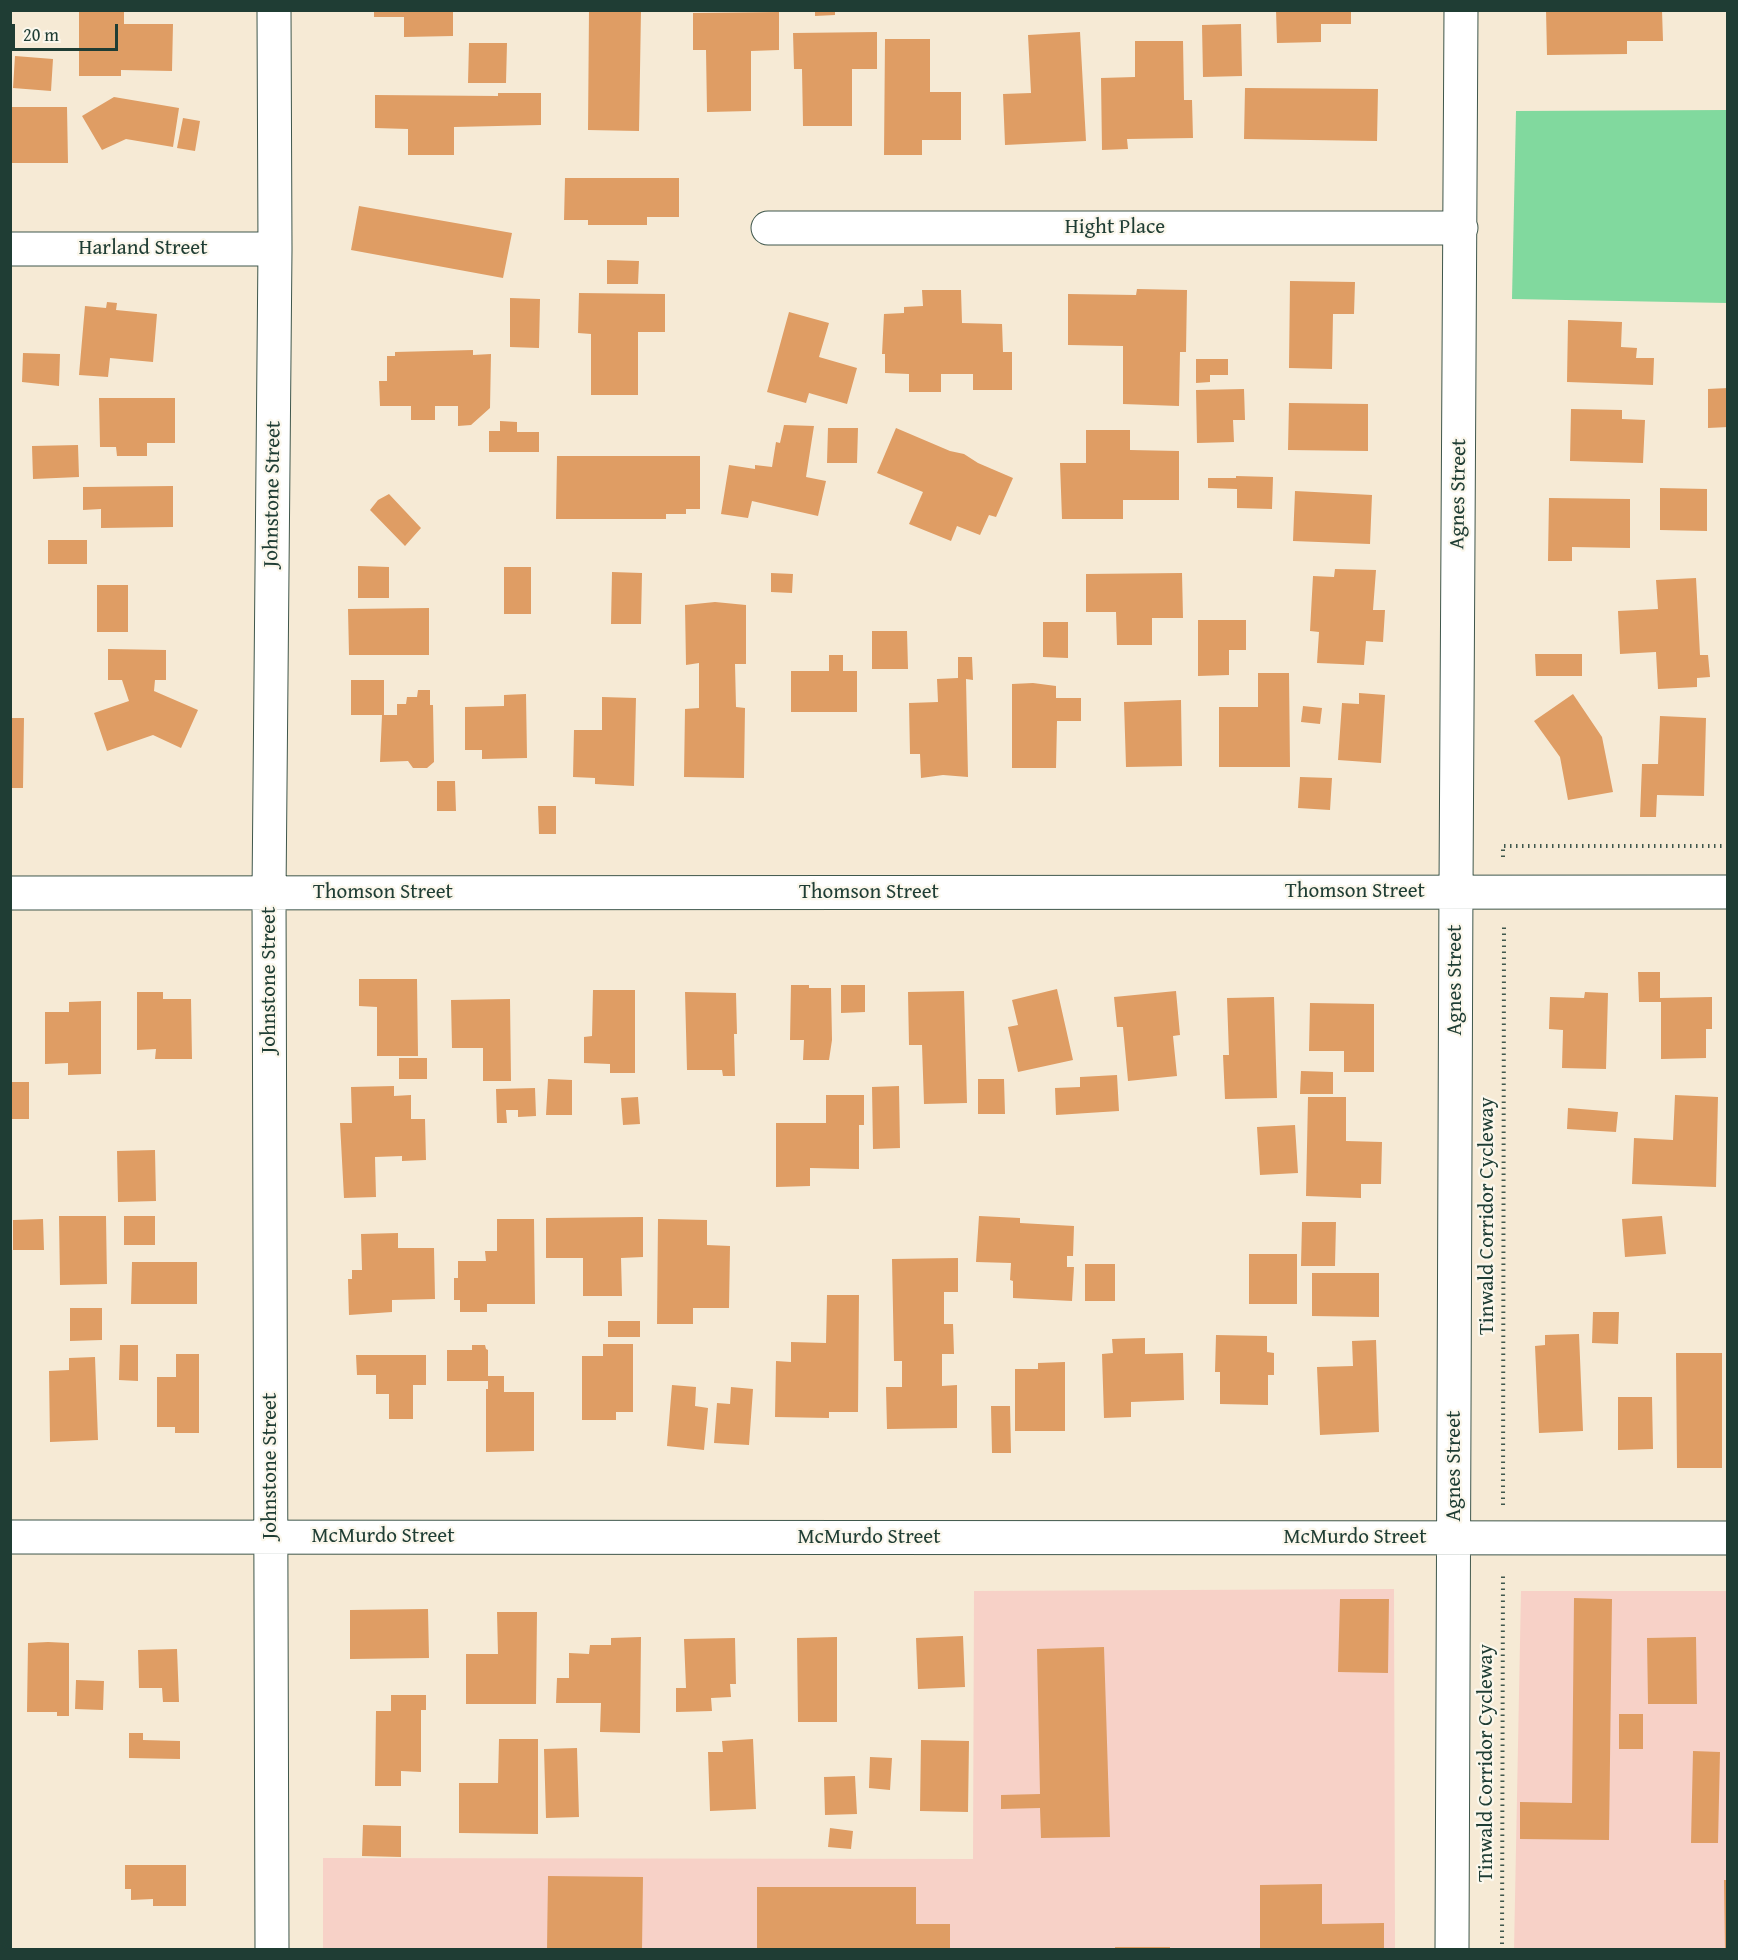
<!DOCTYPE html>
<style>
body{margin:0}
#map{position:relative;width:1738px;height:1960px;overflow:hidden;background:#f6ead5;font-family:"Gentium Book Plus",serif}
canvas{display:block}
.frame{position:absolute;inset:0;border:12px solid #1f3d34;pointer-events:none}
.scale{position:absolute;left:12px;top:24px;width:106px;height:27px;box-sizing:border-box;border:3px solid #1f3d34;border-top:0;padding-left:8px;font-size:18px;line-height:21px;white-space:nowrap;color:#1f3d34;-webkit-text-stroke:4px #fbf7ec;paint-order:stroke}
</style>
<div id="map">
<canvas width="1738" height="1960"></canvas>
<div class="frame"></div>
<div class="scale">20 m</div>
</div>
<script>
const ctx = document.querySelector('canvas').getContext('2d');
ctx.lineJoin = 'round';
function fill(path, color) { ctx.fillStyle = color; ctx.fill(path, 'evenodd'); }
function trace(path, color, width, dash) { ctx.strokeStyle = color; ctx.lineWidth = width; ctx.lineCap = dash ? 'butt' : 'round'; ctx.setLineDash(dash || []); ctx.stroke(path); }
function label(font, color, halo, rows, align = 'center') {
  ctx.font = font + ' "Gentium Book Plus",serif'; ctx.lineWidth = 4.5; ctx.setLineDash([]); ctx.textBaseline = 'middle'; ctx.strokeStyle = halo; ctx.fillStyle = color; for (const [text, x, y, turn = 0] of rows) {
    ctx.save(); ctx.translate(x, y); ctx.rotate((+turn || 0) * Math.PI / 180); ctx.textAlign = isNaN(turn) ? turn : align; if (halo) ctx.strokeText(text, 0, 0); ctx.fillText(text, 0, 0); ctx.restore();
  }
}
fill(new Path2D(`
 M1394,1589L1395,1949H323V1858L973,1859L974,1591Z
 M1521,1591H1727V1949L1514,1950Z`), '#f7d1c7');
fill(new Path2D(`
 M1727,110V303L1512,299L1516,111Z`), '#81d99e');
fill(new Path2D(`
 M124,10V24H173L172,71L121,70V76H79V11Z
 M374,10H453V36L404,37V17H374Z
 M589,10H641L639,131L588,130Z
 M815,10H835V15L815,16Z
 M1276,10H1351V24H1321V42L1277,43Z
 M1546,10H1662L1663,41H1627V54L1547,55Z
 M779,12V50L751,51V111L707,112L706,50H693V13Z
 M1241,24L1242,76L1203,77L1202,25Z
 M877,32V69H852V126H803L802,69H794L793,33Z
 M1080,32L1086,141L1005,145L1003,94L1031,93L1028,35Z
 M885,39H930V92H961V140H922V155H884Z
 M1135,41H1183L1184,100H1192L1193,138L1127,139L1128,149L1102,150L1101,78L1135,77Z
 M469,43H507L506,83H468Z
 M15,56L53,59L51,91L13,88Z
 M1245,88L1378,89L1377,141L1244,139Z
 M498,93H541V125L454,127V155H408V129L375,128V95L498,96Z
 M114,97L179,108L173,147L126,139L102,150L82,116Z
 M10,107H67L68,163H10Z
 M183,118L200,121L195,151L177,148Z
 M565,178H679V217H647V225H588V220H564Z
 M359,206L512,233L503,278L351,250Z
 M607,260L639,261L638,284H607Z
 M1290,281L1355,282L1354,314H1333L1332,369L1289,368Z
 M1137,289L1187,290L1186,352H1180L1179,406L1123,404V346L1068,345V294L1136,295Z
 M922,290H961L962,323L1002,324L1003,352H1012V390H973V374H941V392H909V374L885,373V354H882L884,314L904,313V307L923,306Z
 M579,293L665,294V332H638V395H591V334L578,333Z
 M510,298L540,299L539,348L510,347Z
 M107,302L117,303L116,310L157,314L153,362L110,358L108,377L79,375L85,306L106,308Z
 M789,312L829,323L819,357L857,368L847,404L809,393L806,403L767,392Z
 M1568,320L1622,322L1621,347L1637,348L1636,358H1654L1653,385L1567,382Z
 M473,350V355L491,354L490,408L471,425L458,426V406H435V420H411V406H380L379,381H387V356H395V352Z
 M23,353L60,354L59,386L22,382Z
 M1196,359H1228V375H1210V382L1196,383Z
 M1728,388V427L1708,428V389Z
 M1244,389L1245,420H1233L1234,442L1197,443L1196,390Z
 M99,398H175V443H147V456H117L116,447H100Z
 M1289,403L1368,404V451L1288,450Z
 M1571,409L1622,410V419L1645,420L1643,463L1570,461Z
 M500,421L517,422V432H539V452H489V431H500Z
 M784,425L814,426L806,477L826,481L818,516L752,501L748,518L721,514L729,465L755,469V465L772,467L776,442L780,443Z
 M828,428H858L857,463H827Z
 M896,428L950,451L964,454L978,463L1013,478L996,517L989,515L980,535L957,526L951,541L909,524L923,492L877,473Z
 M1086,430H1130V450L1179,451V500H1123V519H1062L1060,463H1086Z
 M78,445L79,477L33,479L32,446Z
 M557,456H700V509H686V514H666V519H556Z
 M1236,476L1273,477L1272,509L1237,508V489L1208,488V478H1236Z
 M173,486V527L101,528V509L83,510V487Z
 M1660,488L1707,489V531L1660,530Z
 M1295,491L1372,495L1370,544L1293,541Z
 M389,494L421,528L405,546L370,510L378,500Z
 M1549,498L1630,499V548L1572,547V561H1548Z
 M48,540H87V564H48Z
 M358,566L389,567V598H358Z
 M504,567H531V614H504Z
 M1335,569L1376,570L1373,610H1385L1383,642L1366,641L1364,665L1317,663L1319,632L1310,631L1313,576L1334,577Z
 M612,572L642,573L641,624H611Z
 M771,573L793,574L792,593L771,592Z
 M1182,573L1183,618H1152V645H1117L1116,612H1086V574Z
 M1696,578L1700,655H1708L1710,677L1697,678V687L1658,689L1656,652L1620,654L1618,611L1658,609L1656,580Z
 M97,585H128V632H97Z
 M715,602L746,605V664H735L736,707L745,708L744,778L684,777L685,709L699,708V663L686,665L685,605Z
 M429,608V655H349L348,609Z
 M1198,620H1246V650H1229V675L1198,676Z
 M1043,622H1068V658L1043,657Z
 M872,631H907L908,669H872Z
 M108,649L166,650V680H155L154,691L198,710L181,748L153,735L107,751L94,713L129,701L122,680H108Z
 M1535,654H1582V676H1536Z
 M829,655H843V671H857V712H791V671H829Z
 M958,657H972L973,680L966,679L968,777L943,775L921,778L920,754H910L909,703L938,702L937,679L958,678Z
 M1258,673H1289L1290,767H1219V707H1258Z
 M351,680H384V715H397V704H406L407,697H417L418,690H430V705H433L434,762L427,768H413L408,761L380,762L382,715H351Z
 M1033,683L1056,686V698H1081V721H1057L1056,768H1012V684Z
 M1359,693L1385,695L1381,763L1338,760L1342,703L1359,704Z
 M526,694L527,758L482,759V750H465V707L504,706V695Z
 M1573,694L1602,737L1613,792L1568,800L1560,757L1534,721Z
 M602,697L636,698L634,786L595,784V778L573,777L574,730H602Z
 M1181,700L1182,766L1126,767L1124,702Z
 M1303,706L1322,708L1320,724L1301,722Z
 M1660,716L1706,718L1704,796L1657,795L1656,817H1640L1642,764H1658Z
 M10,718H24L23,788H10Z
 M1300,777L1332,778L1330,810L1298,808Z
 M437,781H455L456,811H437Z
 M538,806H556V834H539Z
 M1638,972H1660V998L1712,997V1029H1706V1058L1661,1059V1002H1639Z
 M359,979H417L418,1056H377V1007L359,1006Z
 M791,985H809V988H831L832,1040L829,1060H803L804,1040H790Z
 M841,985H865V1012L841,1013Z
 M1057,989L1073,1060L1018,1072L1008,1027L1018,1025L1012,1000Z
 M593,990H635V1073H610V1064L584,1063V1037L592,1036Z
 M964,991L967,1103L924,1104L922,1045H909L908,992Z
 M1176,991L1180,1035L1173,1036L1177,1076L1128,1081L1123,1027H1117L1114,997Z
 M137,992H163V999H191L192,1059H155L156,1049L137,1050Z
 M685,992L736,993L737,1034H734L735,1076H723L722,1070H687Z
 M1585,992L1608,993L1606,1069L1562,1068L1563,1030L1549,1029L1550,997L1584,998Z
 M1274,997L1277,1098L1225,1099L1223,1055H1229L1227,998Z
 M510,999L511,1081H483V1048H452L451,1000Z
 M101,1001V1074L68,1075V1063L45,1064V1012H69V1002Z
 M1310,1003L1374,1004V1072H1344V1051H1309Z
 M399,1058H427V1079H399Z
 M1301,1071L1333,1072V1094H1300Z
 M1117,1075L1119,1111L1056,1115L1055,1088L1080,1087V1077Z
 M548,1079L572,1080V1115H546Z
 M978,1079H1004L1005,1114H978Z
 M11,1082H29V1119H12Z
 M394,1086V1096L411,1095V1119H425L426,1160L402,1161V1156L375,1157L376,1197L344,1198L340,1123H352L351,1087Z
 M899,1086L900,1148L873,1149L872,1087Z
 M535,1088L536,1116L518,1117V1110H506L507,1123H497L496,1089Z
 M826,1095H864V1125H859V1169L810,1168V1186L776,1187V1123H826Z
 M1675,1095L1718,1097L1716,1187L1632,1184L1634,1138L1673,1140Z
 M638,1097L640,1124L623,1125L621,1098Z
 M1308,1097H1346V1141L1382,1142L1381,1184H1361V1198L1306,1196Z
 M1568,1108L1618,1112L1616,1132L1567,1129Z
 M1295,1125L1298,1173L1260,1175L1257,1127Z
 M155,1150L156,1201L118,1202L117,1151Z
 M59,1216H106L107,1284L60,1285Z
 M124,1216H155V1245H124Z
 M979,1216L1020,1218V1223L1074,1226L1073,1256H1067V1267H1074L1072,1301L1013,1298V1281L1010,1280L1011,1263L976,1262Z
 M1662,1216L1666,1254L1625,1257L1622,1219Z
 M643,1217V1257L621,1258L622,1296H583V1258H546V1218Z
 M43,1219L44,1250H13V1220Z
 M497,1219H534L535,1304H487V1312H460V1300H454V1278H458V1261H486L485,1251H497Z
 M658,1219L707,1220V1245L730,1246L729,1308H693V1324H657Z
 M1302,1222H1336L1335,1266H1301Z
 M398,1233V1248H434L435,1299L392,1300V1312L349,1315L348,1279H352V1270H362L361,1234Z
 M1249,1254H1297V1304H1249Z
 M958,1258V1292H944V1324H953L954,1354H942V1386L957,1385V1428L887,1429L886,1387H902V1361H894L892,1259Z
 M132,1262H197V1304H131Z
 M1085,1264H1115V1301H1085Z
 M1312,1273H1379V1317L1312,1316Z
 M827,1295H859L858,1412H829V1418L775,1417L776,1361L791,1362V1342L826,1343Z
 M70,1308H102V1340L70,1341Z
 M1593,1312H1619L1618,1344L1592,1343Z
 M608,1321H640V1337H608Z
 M1579,1334L1583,1431L1539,1433L1535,1346L1545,1345V1335Z
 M1216,1335L1267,1336V1352L1274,1353V1375H1268V1405L1220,1404V1372H1215Z
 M1145,1338V1354L1183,1353L1184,1400L1131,1402V1417L1104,1418L1102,1354L1113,1353L1112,1339Z
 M1376,1340L1379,1432L1320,1435L1317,1367L1353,1366L1352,1341Z
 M603,1344H633V1412H616V1420H582V1356H603Z
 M120,1345H138V1381L119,1380Z
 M472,1345H485L486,1349L488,1350V1376H504V1392H534V1451L486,1452V1389H488V1381H447V1350H472Z
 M1676,1353H1722V1468H1677Z
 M176,1354H199V1433H175V1427H157V1377H176Z
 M356,1355H426V1385H413V1419H389V1394H376V1375H357Z
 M95,1357L98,1440L50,1442L49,1371L69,1370V1358Z
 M1065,1362V1431H1015V1369H1038V1363Z
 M672,1385L696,1387L695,1406L708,1408L704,1450L667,1446Z
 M731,1387L753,1389L749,1445L714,1443L717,1403L730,1404Z
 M1618,1397H1652L1653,1449L1618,1450Z
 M991,1406H1010L1011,1453H992Z
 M1574,1598L1612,1599L1609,1840L1520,1839V1802L1572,1803Z
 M1340,1599H1389L1388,1673L1338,1672Z
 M428,1609L429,1658L350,1659V1610Z
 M497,1612H537L536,1704H466V1654H498Z
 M963,1636L965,1687L918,1689L916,1638Z
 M641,1637L640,1733L600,1732L601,1703H556L557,1678H569V1653L589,1654L590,1645H611V1638Z
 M837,1637V1722H798L797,1638Z
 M1696,1637L1697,1704H1648L1647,1638Z
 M735,1638L736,1684H730L731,1697L711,1698L712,1711L676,1712V1688H686L684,1639Z
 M48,1642L69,1643V1716H57V1712H27L28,1643Z
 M1104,1647L1110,1837L1041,1838L1040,1808L1001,1809V1795L1040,1794L1037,1649Z
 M177,1649L179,1702H163L162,1688H139L138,1650Z
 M76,1680L104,1681L103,1710L75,1709Z
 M391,1695H426V1710H421V1772L401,1771V1786H375L376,1711H391Z
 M1619,1714H1643V1749H1619Z
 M129,1733H143V1740L180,1741V1759L129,1758Z
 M499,1739H538V1834L459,1833V1783H498Z
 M753,1739L756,1809L710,1811L708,1752H723L722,1741Z
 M921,1740L969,1741L968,1812L920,1811Z
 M577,1748L579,1817L546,1818L544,1749Z
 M1693,1751L1720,1752L1718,1843H1691Z
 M870,1757L892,1758L890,1790L869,1788Z
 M855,1776L857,1814L825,1815L824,1777Z
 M363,1825L401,1826V1857L362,1856Z
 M830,1828L853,1831L851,1849L828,1847Z
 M125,1865H186V1906H153V1899L131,1900V1889H125Z
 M548,1876L643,1877L642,1950H547Z
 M1724,1880H1728V1950H1725Z
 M1322,1884V1924L1384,1923V1950H1260V1885Z
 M757,1887H916V1924H950V1950H757Z
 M1115,1947H1170V1950H1115Z`), '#df9d64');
const minor = new Path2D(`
 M768,228H1461
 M10,249H275
 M10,893L1728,892
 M10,1537L1728,1538
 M272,1950L269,893L275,249L274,10
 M1452,1950C1455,1595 1454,1241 1456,887C1457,595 1462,303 1461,10`);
trace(minor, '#3f574c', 35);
trace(new Path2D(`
 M1503,857V846H1728
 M1503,1505L1504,927
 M1502,1950L1503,1572`), '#3f574c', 4, [1.5, 4.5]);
trace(minor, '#fff', 33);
label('21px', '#1f3d34', '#fbf7ec', [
 ["Hight Place",1115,228],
 ["Harland Street",143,249],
 ["Johnstone Street",273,494,-89],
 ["Agnes Street",1459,494,-89],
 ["Thomson Street",1355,892],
 ["Thomson Street",383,893],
 ["Thomson Street",869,893],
 ["Johnstone Street",270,980,-90],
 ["Agnes Street",1456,980,-90],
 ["Tinwald Corridor Cycleway",1488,1216,-90],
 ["Johnstone Street",271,1466,-90],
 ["Agnes Street",1455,1466,-90],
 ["McMurdo Street",383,1537],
 ["McMurdo Street",869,1538],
 ["McMurdo Street",1355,1538],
 ["Tinwald Corridor Cycleway",1487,1763,-90]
]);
</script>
